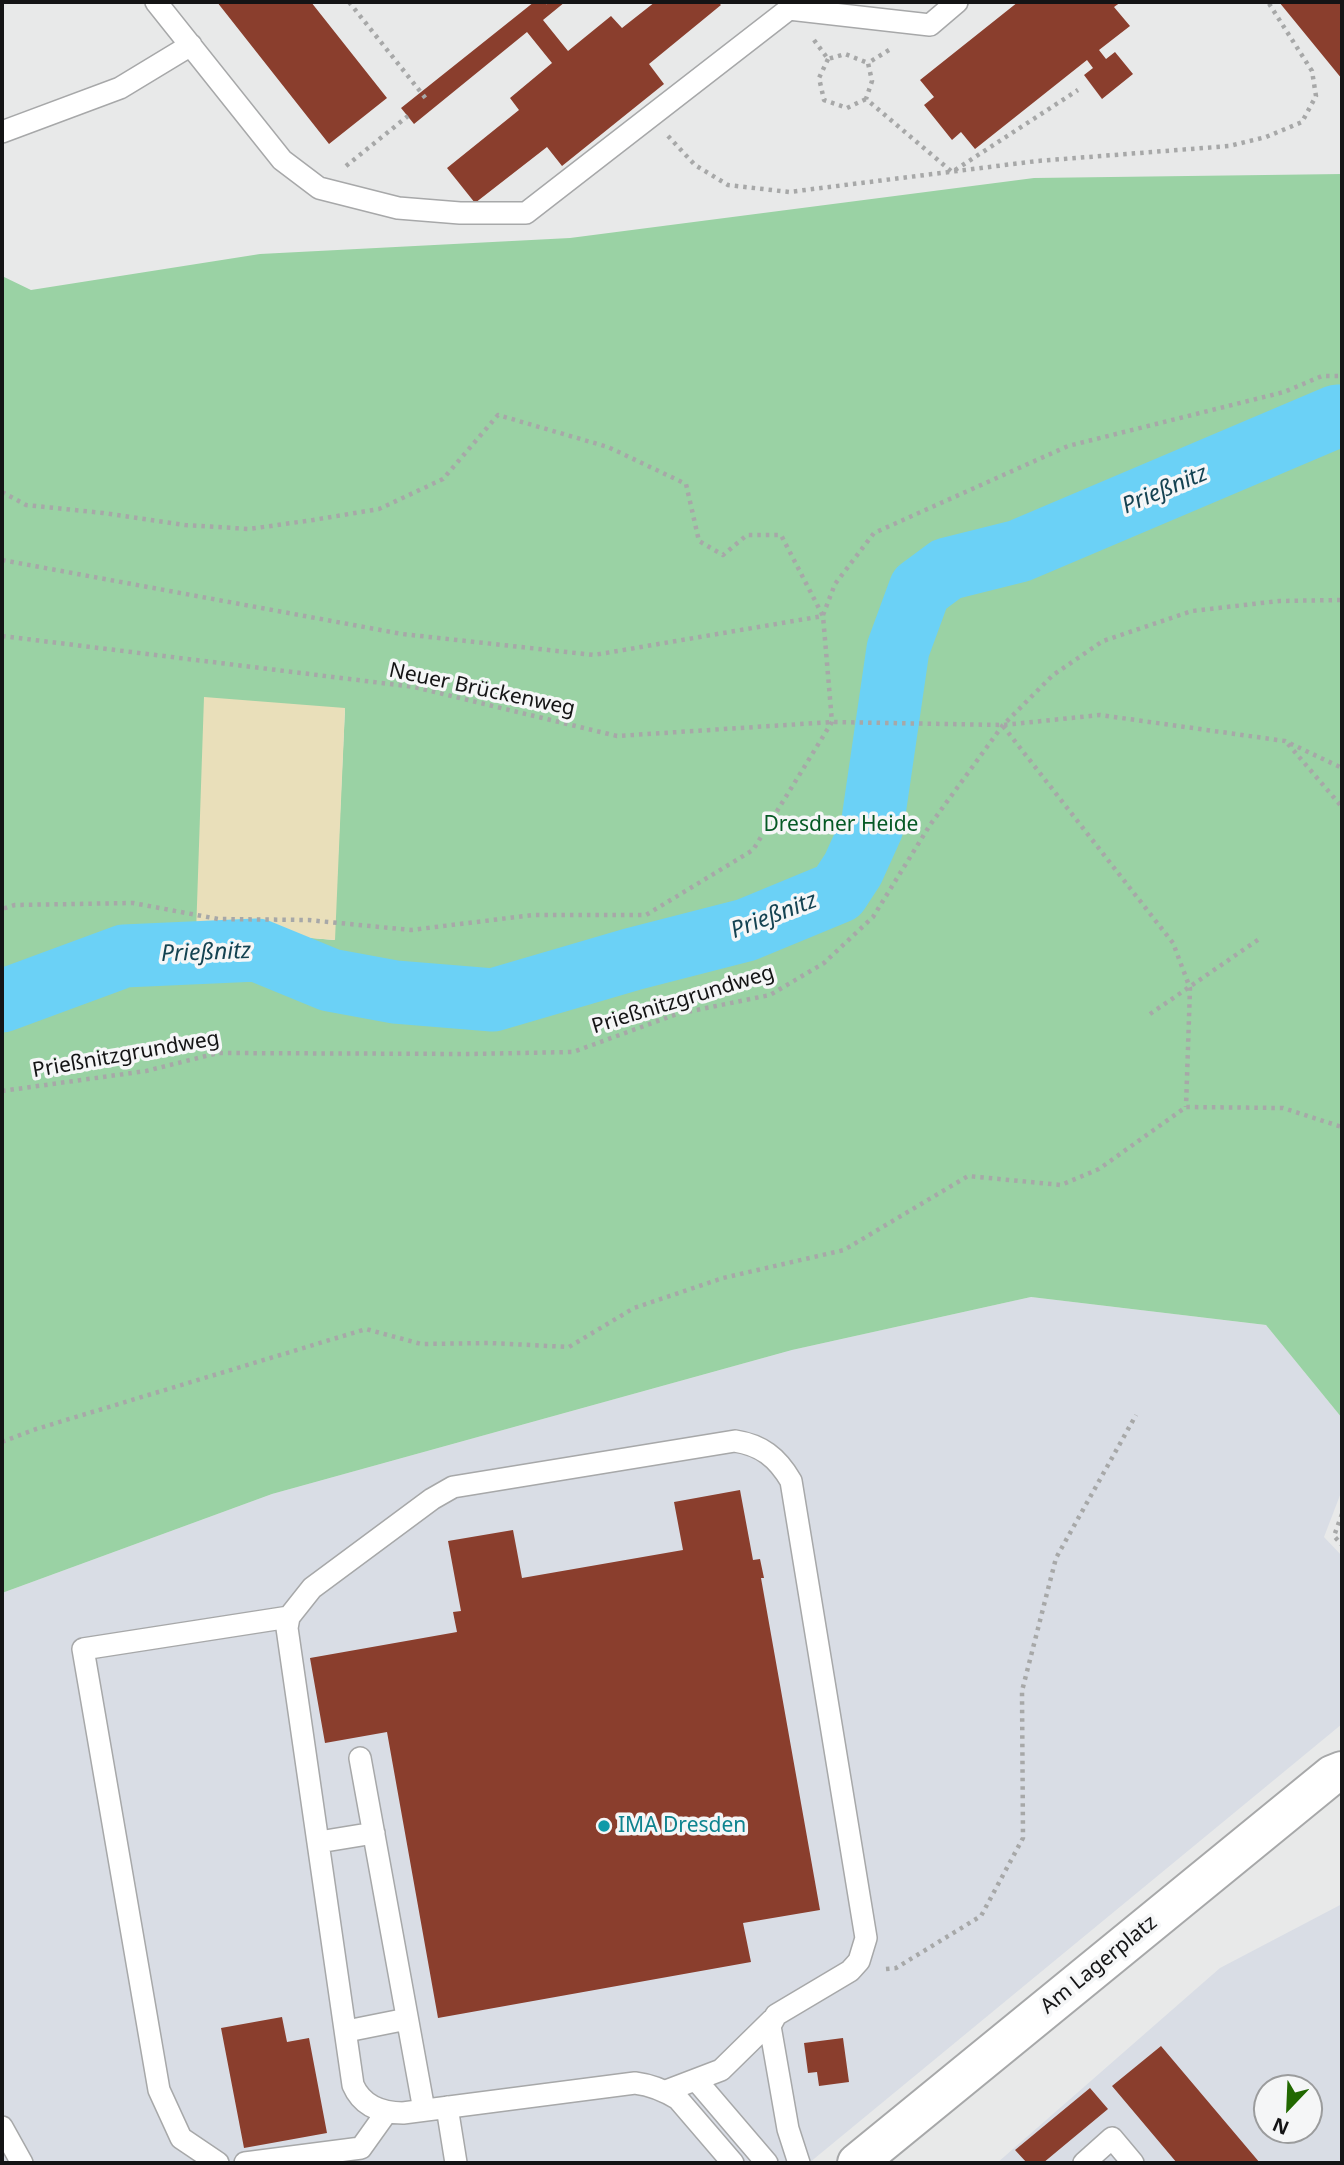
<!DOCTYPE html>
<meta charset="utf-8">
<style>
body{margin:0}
#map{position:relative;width:1344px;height:2165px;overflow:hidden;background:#e8e9e9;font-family:"Noto Sans",sans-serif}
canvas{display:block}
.frame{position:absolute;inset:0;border:4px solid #141415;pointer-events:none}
.north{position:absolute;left:1253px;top:2074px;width:70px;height:70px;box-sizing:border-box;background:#f5f6f7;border:2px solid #9b9c9d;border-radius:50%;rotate:203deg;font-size:19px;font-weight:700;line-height:28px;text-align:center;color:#141415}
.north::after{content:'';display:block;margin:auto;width:24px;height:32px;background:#216800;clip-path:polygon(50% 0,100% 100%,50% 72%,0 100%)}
</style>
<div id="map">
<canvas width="1344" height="2165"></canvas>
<div class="frame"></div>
<div class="north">N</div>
</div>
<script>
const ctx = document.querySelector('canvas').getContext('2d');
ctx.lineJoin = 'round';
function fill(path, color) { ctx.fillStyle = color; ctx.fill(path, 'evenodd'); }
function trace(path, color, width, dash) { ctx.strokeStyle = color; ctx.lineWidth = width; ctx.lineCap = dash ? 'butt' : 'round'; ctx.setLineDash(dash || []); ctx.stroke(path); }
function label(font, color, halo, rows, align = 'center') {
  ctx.font = font + ' "Noto Sans",sans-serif'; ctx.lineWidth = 7; ctx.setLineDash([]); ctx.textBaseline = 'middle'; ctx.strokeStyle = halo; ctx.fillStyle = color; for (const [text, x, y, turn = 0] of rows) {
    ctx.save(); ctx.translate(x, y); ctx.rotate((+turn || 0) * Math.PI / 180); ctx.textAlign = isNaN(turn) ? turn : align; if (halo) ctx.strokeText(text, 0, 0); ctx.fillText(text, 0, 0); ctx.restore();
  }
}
fill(new Path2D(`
 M1031,1297L1266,1325L1342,1418V1490L1324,1537L1342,1556V1724L809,2163H2V1593L272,1494L792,1350Z
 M1342,1904V2163H997L1220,1968ZM1267,2088H1309V2130H1267Z`), '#d9dde5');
fill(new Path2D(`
 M1342,174V1418L1266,1325L1031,1297L792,1350L272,1494L2,1593V276L31,290L260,254L570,238L1034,178ZM345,708L334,940L266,934Z`), '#9ad2a4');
fill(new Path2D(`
 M204,697L345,708L335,940L266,934H196Z`), '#e9dfba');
trace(new Path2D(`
 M2,1001L124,956L257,950L330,980L395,992L493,1000L633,959L746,930L838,892L853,869L872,827L898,649L920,589L947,569L1019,551L1337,416H1342`), '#6bd1f6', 63);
fill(new Path2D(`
 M217,2H311L387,98L329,144Z
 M534,2H565L543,20L568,51L611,16L622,28L655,2H718L721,5L649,64L664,84L562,166L547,147L475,203L447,168L519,110L510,98L552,63L527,32L414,124L401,108Z
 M1018,2H1121L1114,7L1130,26L1099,50L1106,59L1115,52L1133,74L1102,99L1084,75L1093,68L1087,60L975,149L961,132L952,140L924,105L934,97L920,80Z
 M1279,2H1342V79Z
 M740,1490L753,1560L760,1559L764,1578H761L820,1910L743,1923L751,1962L438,2018L387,1732L325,1743L310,1658L457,1632L453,1612L461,1611L448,1541L513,1530L522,1578L683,1550L674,1502Z
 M282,2017L287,2042L309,2038L327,2133L244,2148L221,2028Z
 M843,2038L849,2082L819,2086L817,2072L808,2073L804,2043Z
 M1161,2046L1260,2163H1177L1112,2086Z
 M1090,2088L1108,2109L1043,2163H1027L1015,2150Z`), '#8a3e2d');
const lane = new Path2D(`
 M156,2L282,160L319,188L398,208L460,213H526L798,2
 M789,9L930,25L957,2
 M2,132L120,88L191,45
 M360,1758L424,2110
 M319,1842L374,1833
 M347,2031L407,2019
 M696,2080L767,2163
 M666,2091L721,2070L772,2020
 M447,2107L456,2163
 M2,2127L22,2163
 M218,2163L181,2138L159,2090L83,1649L289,1617
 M245,2163L361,2148L386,2113
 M733,2163L678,2099C664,2090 651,2085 635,2083L403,2113C381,2113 362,2106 353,2085L287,1628L289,1617L312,1588L432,1499L453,1487L735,1441C761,1445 777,1457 791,1481L866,1938L859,1961L850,1971L776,2015L770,2026L788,2129L799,2163
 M1084,2163L1112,2138L1133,2163`);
const street = new Path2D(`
 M857,2163L1332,1775L1342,1771`);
trace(lane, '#a7a8a9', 24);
trace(street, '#a7a8a9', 42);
trace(new Path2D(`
 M349,2L427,100
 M547,2L548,3
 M814,40L828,59L845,54L868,63
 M889,50L868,63L872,81L866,99L952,172L1078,90
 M828,59L819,78L824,100L847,108L866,99
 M668,136L695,165L728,185L789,192L1037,161L1229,146L1266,137L1302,122L1316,96L1312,71L1268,2
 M346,166L408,116
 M2,492L26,505L103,513L185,525L249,529L313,520L379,509L443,479L498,415L608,447L686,484L699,541L723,555L747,535H781L823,616L832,722L753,850L646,915H533L411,930L308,920L218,919L133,903L15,905L2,909
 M2,560L402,634L594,655L823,616
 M823,615L835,584L874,533L1068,446L1284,392L1322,376H1342
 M2,636L414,687L617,736L832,722L1003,725L1100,715L1285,741L1342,768
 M1003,726L1173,943L1190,988L1186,1107
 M1288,744L1342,807
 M1150,1014L1262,937
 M2,1091L146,1071L218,1053L471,1054L573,1052L677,1014L770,995L824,963L873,917L930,825L1003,725L1053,675L1103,641L1192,611L1279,601L1342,600
 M2,1442L33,1430L366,1329L421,1344L490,1343L569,1347L634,1308L723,1278L844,1250L968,1176L1061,1185L1099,1169L1186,1107L1283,1108L1342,1127
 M1342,1514L1334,1536L1342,1545
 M886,1969L896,1968L981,1916L1023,1838L1022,1691L1056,1558L1136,1415`), '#a7a8a8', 4.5, [3.5, 5]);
trace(lane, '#fff', 21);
trace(street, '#fff', 38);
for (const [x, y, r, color] of [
 [604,1826,7,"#0f9aa8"]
]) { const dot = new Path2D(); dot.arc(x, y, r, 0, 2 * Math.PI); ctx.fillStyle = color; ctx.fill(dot); trace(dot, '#f5f6f7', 2.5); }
label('21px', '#141415', '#f5f6f7', [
 ["Neuer Brückenweg",482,690,12],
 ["Prießnitzgrundweg",683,1000,-17],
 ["Prießnitzgrundweg",126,1055,-10],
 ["Am Lagerplatz",1099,1965,-39]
]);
label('21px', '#055925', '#f5f6f7', [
 ["Dresdner Heide",841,825]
]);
label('21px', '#0d838f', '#f5f6f7', [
 ["IMA Dresden",618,1826]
], 'left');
label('italic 23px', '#154352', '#f5f6f7', [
 ["Prießnitz",1165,490,-23],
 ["Prießnitz",774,916,-21],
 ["Prießnitz",206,953,-2]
]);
</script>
